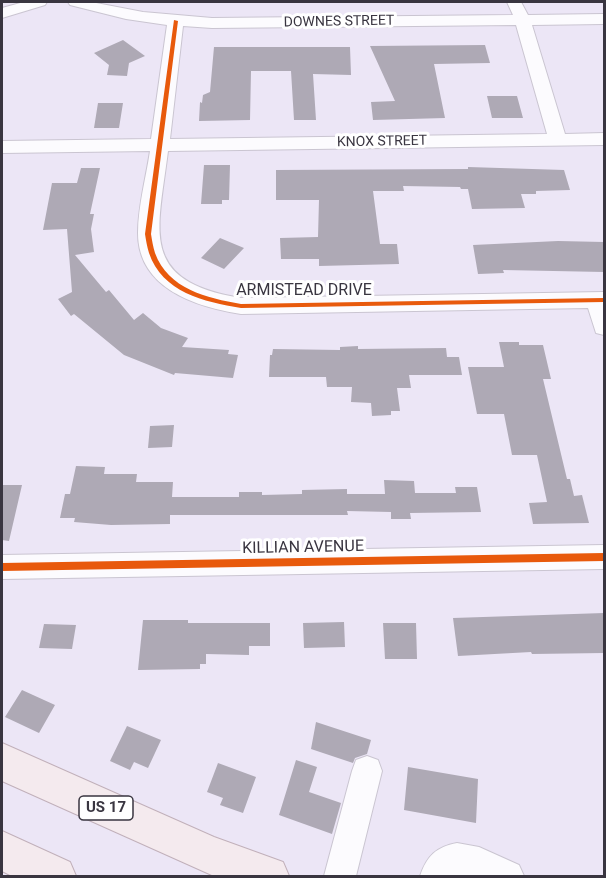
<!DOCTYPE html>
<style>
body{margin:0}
#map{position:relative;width:606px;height:878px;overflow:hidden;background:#ece6f6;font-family:Roboto,sans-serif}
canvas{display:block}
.frame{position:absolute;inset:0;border:3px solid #393540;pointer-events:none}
</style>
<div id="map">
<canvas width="606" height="878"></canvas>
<div class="frame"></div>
</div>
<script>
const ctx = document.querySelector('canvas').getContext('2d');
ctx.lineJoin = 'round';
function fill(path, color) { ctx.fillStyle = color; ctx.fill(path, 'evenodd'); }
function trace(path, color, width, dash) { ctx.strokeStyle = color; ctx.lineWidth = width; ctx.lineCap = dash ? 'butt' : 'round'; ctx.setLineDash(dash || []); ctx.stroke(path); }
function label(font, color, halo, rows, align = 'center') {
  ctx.font = font + ' Roboto,sans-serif'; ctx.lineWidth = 6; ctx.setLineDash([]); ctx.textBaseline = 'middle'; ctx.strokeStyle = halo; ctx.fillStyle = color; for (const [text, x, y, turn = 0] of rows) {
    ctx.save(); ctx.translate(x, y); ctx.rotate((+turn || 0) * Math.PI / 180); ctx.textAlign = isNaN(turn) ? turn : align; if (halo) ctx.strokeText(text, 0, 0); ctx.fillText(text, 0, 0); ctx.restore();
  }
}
fill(new Path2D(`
 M123,40L145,56L129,63L127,76L107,75L109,65L94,53Z
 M485,45L490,63L434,64L445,118L373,120L371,102L395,101L370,46Z
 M214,47H350L351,75L313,74L316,120H294L291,71H251L250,120L199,121L200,102L202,103L203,95L210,92Z
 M487,96H517L523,118H492Z
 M98,103H123L119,128H94Z
 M204,165H230L229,200H222V204H201Z
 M468,167L564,170L570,190L536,191V194H521L525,208L472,209L468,189H461L460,187L403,186L404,191H373L380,244H397L399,264L319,266V259H281L280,238L318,237L319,200H276V170L468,169Z
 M81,168H100L90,214H94L91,229L94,252L75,255L106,292L109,290L134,320L143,313L161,328L188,338L182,347L229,350L228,354L238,355L233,378L175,373L174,375L124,355L74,314L71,316L58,299L72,292L67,229L43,230L52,183H77Z
 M220,238L244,248L224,269L201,258Z
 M558,241L604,242V272L503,270L504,273L478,274L473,245Z
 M499,342H519V345H543L551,379H543L567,479H570L574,496L582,495L589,523L533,524L529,503L547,502L537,455H512L504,414H477L468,367H504Z
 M358,346V349L446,348L447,357H459L462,375H409L411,388H397L400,411H391V415L372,416L371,403L351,402L352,387H327L326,377H269L270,355H272L273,349L340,350V347Z
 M174,425L172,447L148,448L150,426Z
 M76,466L105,467L104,474H137L136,482H173L172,497H239V492H262V495L302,494V490L347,489V494H385L384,480L414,481L415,493H456L455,487H477L481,512L410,513L411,519H391V512L347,511L348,515H170V524L111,525L74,522L75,518H60L65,494H70Z
 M2,485H22L9,541L2,540Z
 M604,613V653L532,654L531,652L458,656L453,618Z
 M143,620H188V623H270V646H249V655L206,654V664H200V669L138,670Z
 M344,622L345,647L304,648L303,623Z
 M383,623H416L417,659H385Z
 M44,624L76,625L72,649L39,648Z
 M22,690L55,705L39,733L5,717Z
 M316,722L371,740L367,754L355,758L353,763L311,749Z
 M127,726L161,740L148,768L134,762L130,770L110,761Z
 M296,760L317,767L309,792L341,803L332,834L279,815Z
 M218,763L256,777L243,813L220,805L223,798L207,792Z
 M408,767L478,779L476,823L404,810Z`), '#aea9b5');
const minor = new Path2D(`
 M24,2H47L45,5L2,18V8Z
 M68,2H91L143,12L212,18L513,15L507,2H521L528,15L604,14V24L532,25L565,134L604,133V145L168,151C158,232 138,281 241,298L604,292V335L596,333L588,308L241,314C197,307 138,289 138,233C138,206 146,178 150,151L2,153V141L151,139L167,25L126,19L70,5ZM516,25L547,134L170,139L183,26L212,28Z
 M604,545V569L2,579V555Z
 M367,756L378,760L382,771L356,876H324L352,771L356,760Z
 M457,843L479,847L519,865L524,876H420C427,856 436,847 457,843Z`);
const major = new Path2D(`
 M2,743L214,837L283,862L289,876H214L2,781Z
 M2,831L70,862L76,876H12L2,871Z`);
trace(minor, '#cac5d1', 2);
trace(major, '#c1b0ba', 2);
fill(minor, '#fcfbfe');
fill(major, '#f4eaee');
fill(new Path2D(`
 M174,20L178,21L151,234C152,240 153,247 155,253C168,289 207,298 241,304L604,298V302L241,308C204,302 162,292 149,253C147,247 146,240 145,234Z
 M604,553V561L2,571V563Z`), '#e8590c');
label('14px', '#393540', '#fff', [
 ["DOWNES STREET",339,22,-1],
 ["KNOX STREET",382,142,-1]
]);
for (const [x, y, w] of [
 [106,808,54]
]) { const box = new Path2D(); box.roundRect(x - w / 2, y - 12, w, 24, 4.5); ctx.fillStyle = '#fff'; ctx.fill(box); trace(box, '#393540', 1.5); }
label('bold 15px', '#393540', null, [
 ["US 17",106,808]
]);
label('16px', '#393540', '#fff', [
 ["ARMISTEAD DRIVE",304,291],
 ["KILLIAN AVENUE",303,548,-1]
]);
</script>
